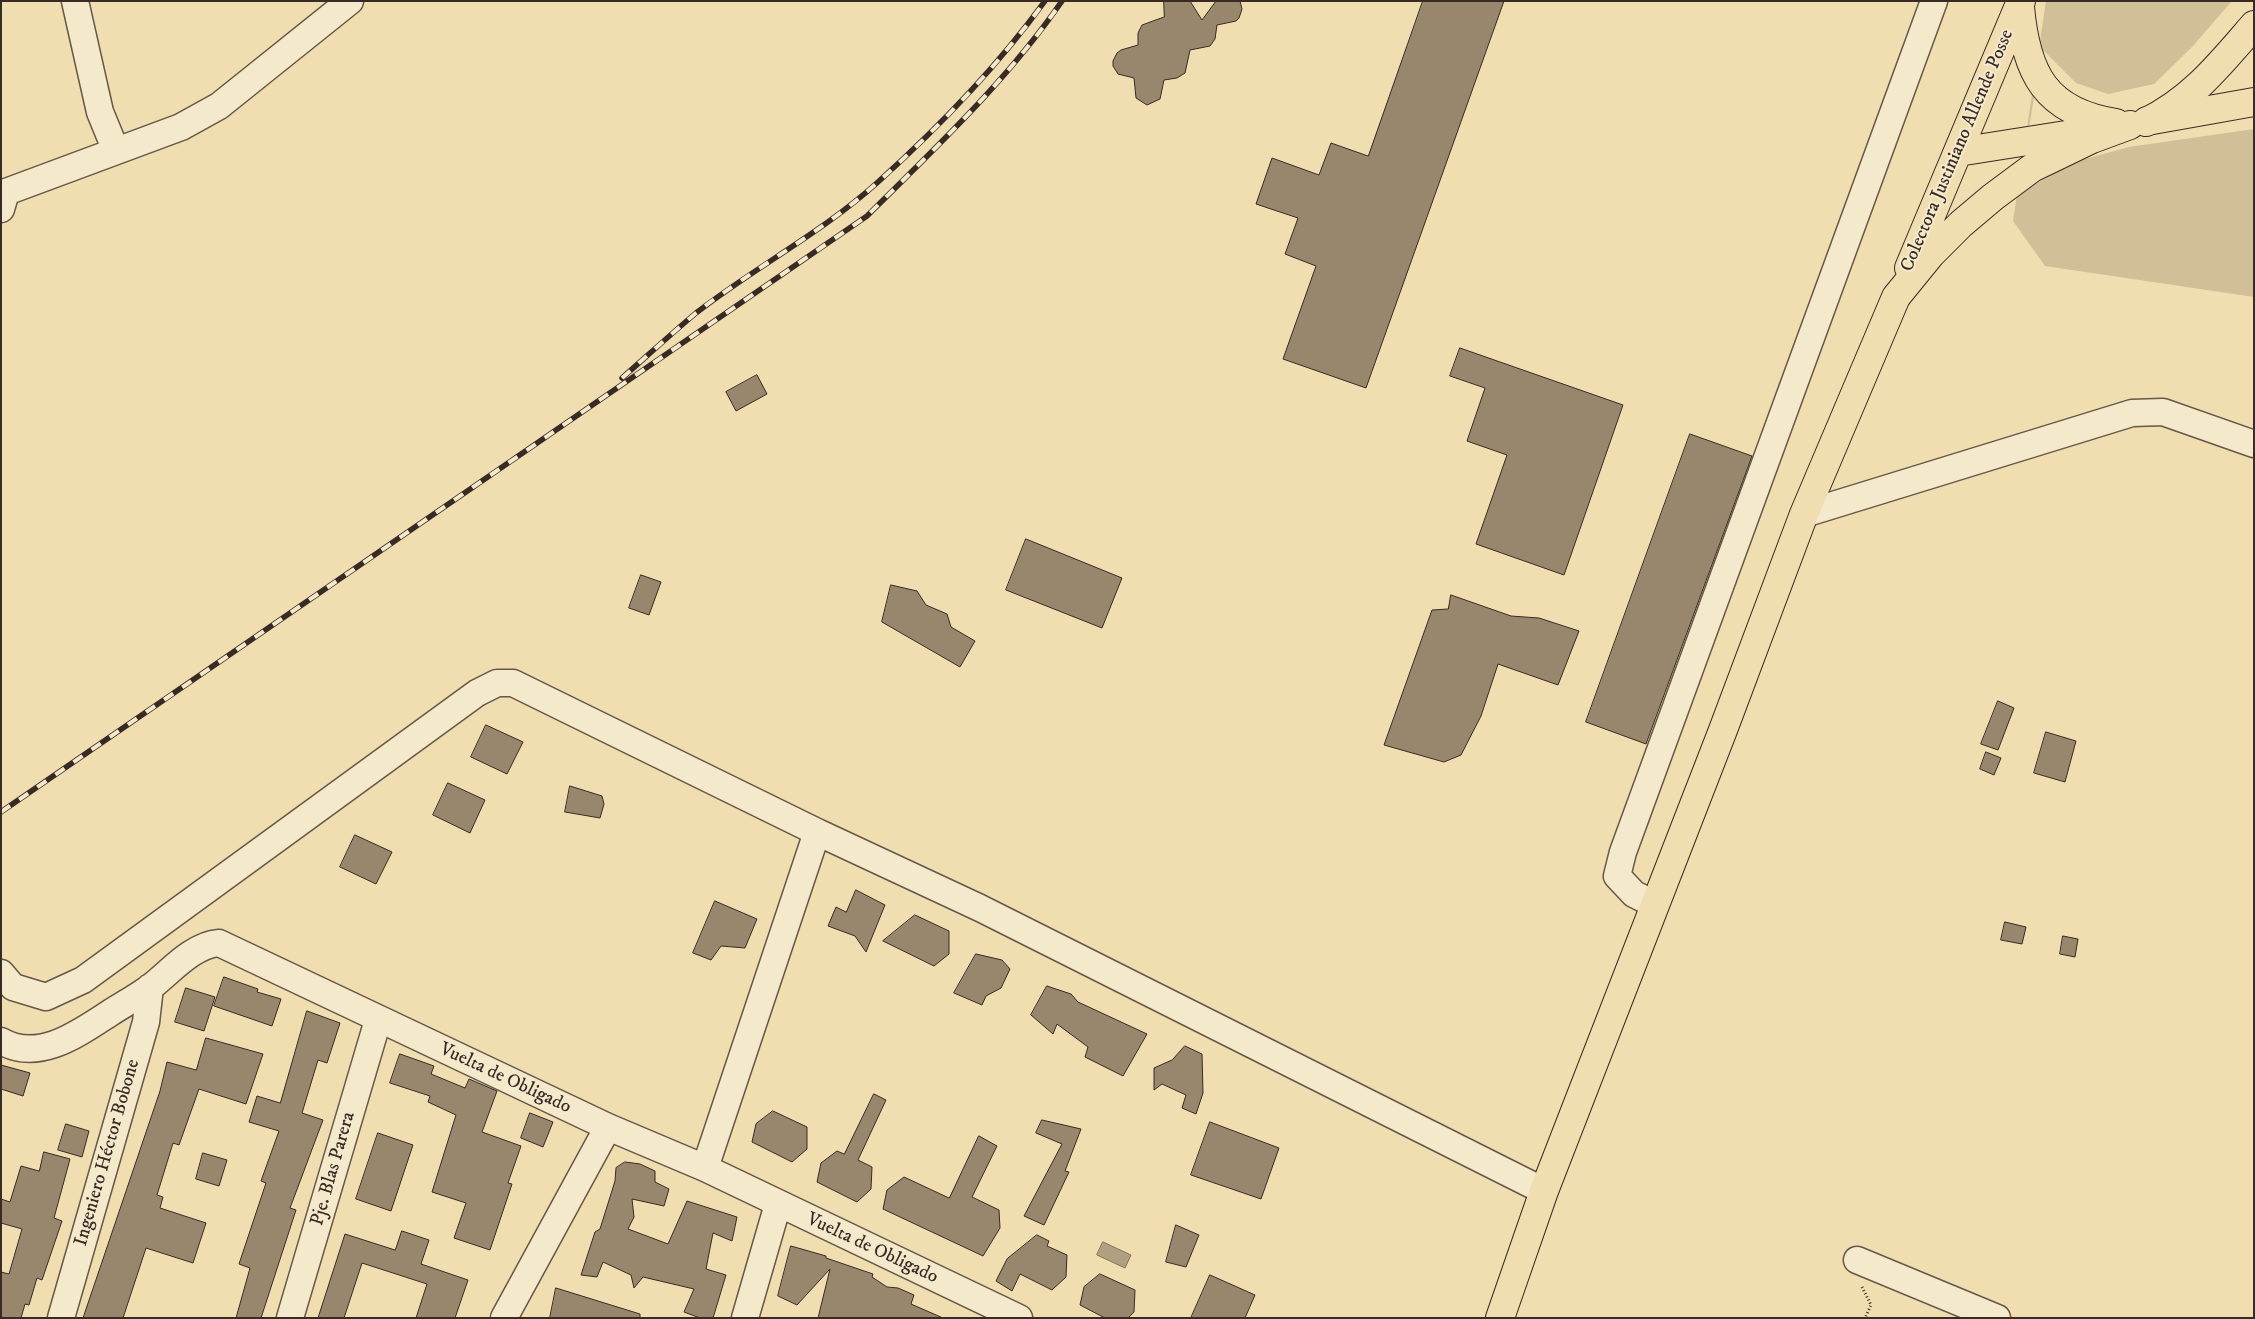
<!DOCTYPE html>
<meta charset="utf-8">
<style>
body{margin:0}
#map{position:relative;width:2255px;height:1319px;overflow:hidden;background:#f0ddb0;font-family:"IM FELL DW Pica",serif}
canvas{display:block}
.frame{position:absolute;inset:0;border:2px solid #382a24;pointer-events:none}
</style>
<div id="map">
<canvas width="2255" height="1319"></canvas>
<div class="frame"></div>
</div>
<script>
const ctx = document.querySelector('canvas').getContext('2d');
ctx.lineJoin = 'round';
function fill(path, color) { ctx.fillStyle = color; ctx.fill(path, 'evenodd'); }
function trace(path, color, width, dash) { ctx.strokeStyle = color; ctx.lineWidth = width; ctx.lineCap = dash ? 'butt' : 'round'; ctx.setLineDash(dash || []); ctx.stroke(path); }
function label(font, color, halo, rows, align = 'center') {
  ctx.font = font + ' "IM FELL DW Pica",serif'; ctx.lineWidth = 4; ctx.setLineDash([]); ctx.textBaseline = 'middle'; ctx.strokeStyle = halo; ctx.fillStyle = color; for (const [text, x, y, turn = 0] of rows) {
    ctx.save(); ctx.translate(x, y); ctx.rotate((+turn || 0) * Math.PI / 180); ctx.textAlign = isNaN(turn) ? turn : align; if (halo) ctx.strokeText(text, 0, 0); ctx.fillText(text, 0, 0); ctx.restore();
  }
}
fill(new Path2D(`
 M2046,1H2232L2192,47L2154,84L2108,94L2076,83L2042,49L2018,194L2074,162L2129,147L2254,129V297L2045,266L2013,221Z`), '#d1bf98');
const water = new Path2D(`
 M1103,1242L1131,1255L1125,1268L1097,1255Z`);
fill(water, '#b1a080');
trace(water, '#81715b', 1);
const building = new Path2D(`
 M1164,1H1190L1202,20L1216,1H1240L1242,9L1239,18L1236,21L1217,25L1215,39L1210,46L1190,50L1185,73L1177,78L1164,80L1160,99L1147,105L1136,98L1134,78L1118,74L1113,66V61L1117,53L1121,50L1138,45V33L1142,25L1164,17Z
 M1423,1H1504L1366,388L1283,359L1316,266L1285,254L1298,218L1256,204L1272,158L1319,175L1331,143L1368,156Z
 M1460,348L1623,405L1564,575L1476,544L1507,455L1467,441L1485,388L1450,376Z
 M757,375L767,394L736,411L726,392Z
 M1690,434L1752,456L1646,744L1586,722Z
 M1026,539L1122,578L1102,628L1006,590Z
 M641,575L661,582L649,615L629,608Z
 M891,585L917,591L926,605L947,614L951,627L975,641L960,667L882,622Z
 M1451,595L1511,616L1539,618L1579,631L1558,685L1498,664L1481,716L1461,755L1444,762L1384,745L1432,610L1448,609Z
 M1998,701L2014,708L1998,750L1981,744Z
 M486,725L523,742L507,774L471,757Z
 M2046,732L2076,741L2065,782L2034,773Z
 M1986,752L2001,758L1994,775L1980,769Z
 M448,783L485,800L470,833L433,815Z
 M570,786L602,796L604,804L600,818L565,812Z
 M355,835L392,852L376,884L340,867Z
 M856,890L885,905L866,952L855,936L828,926L836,907L846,912Z
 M715,901L757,919L745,948L721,946L711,960L693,953Z
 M915,915L949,931V954L934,966L883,941Z
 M2005,922L2026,927L2022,944L2001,940Z
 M2063,936L2078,939L2075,957L2060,954Z
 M976,954L1002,960L1010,969L1001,988L986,996L982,1005L954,993Z
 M224,977L258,989L257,992L281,999L272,1026L214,1006Z
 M1047,986L1071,994L1078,1002L1147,1034L1123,1076L1085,1057L1088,1047L1057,1024L1053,1034L1031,1015Z
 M186,988L215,997L204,1031L175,1022Z
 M307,1011L340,1023L327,1063L318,1060L302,1113L323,1120L290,1208L296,1210L261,1318H236L250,1268L239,1264L266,1183L261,1181L279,1131L249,1122L257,1096L280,1103Z
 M206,1038L263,1054L246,1104L199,1089L179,1145L173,1143L157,1195L163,1197L160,1208L206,1223L193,1263L146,1248L123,1318H83L160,1091L167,1062L196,1070Z
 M1185,1046L1202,1054L1203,1093L1196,1114L1182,1108L1186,1095L1162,1084L1154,1090V1068L1172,1060Z
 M400,1054L434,1066L431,1074L465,1088L469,1079L497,1091L482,1132L521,1146L508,1183L512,1184L490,1250L454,1238L466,1203L432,1192L456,1115L428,1102L430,1096L390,1083Z
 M1,1065L30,1073L23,1096L1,1089Z
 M874,1094L886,1100L858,1160L872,1167L871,1189L857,1202L817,1182L821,1163L837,1151L844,1154Z
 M773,1111L807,1127V1149L792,1162L752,1142L756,1124Z
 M530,1113L553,1122L543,1147L521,1138Z
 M1042,1120L1081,1129L1065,1171L1069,1172L1044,1225L1024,1216L1062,1144L1036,1133Z
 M1210,1122L1279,1148L1261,1199L1191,1175Z
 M66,1124L89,1131L82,1157L58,1150Z
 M378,1133L413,1145L391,1211L356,1199Z
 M979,1136L997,1146L972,1197L999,1210L1000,1228L983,1256L883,1209L887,1190L904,1177L949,1198Z
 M44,1152L70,1159L54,1218L62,1221L42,1280L37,1278L29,1305L25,1304L21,1318H1V1272L9,1274L22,1229L1,1223V1199L10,1202L21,1166L39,1171Z
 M203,1153L227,1160L219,1186L196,1179Z
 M625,1162L640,1164L655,1171V1182L669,1189L664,1206L632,1199L634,1217L628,1229L668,1244L687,1201L737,1217L732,1241L713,1233L706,1269L726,1275L713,1318H700L684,1312L694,1289L643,1277L634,1288L631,1275L603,1262L597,1277L581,1275L595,1232L600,1229L615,1181L616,1168Z
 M1176,1225L1199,1235L1186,1267L1166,1262Z
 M402,1231L429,1240L421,1264L468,1280L455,1318H416L427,1284L362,1263L344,1318H318L345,1234L395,1250Z
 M1037,1235L1049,1241L1047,1246L1067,1255L1066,1277L1052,1290L1020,1274L1012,1291L996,1281L1007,1259Z
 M791,1246L826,1256V1258L873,1274L872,1277L887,1287L898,1288L914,1295L911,1304L943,1318H818L830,1269L797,1305L778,1296Z
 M1100,1274L1135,1290L1134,1312L1128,1318H1105L1080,1305L1084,1287Z
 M1210,1275L1255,1295L1245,1318H1191Z
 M556,1288L640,1314V1318H550Z`);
fill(building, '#98876d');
trace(building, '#382a24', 1);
const minor = new Path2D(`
 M75,1L100,112L116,151
 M1,209L6,192L181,127L219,106L350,1
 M1804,514L2132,413L2163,412L2254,444
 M1654,904L1634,894L1617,876L1623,852L1934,1
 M1,973L13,987L46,997L83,980L477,693L497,683H513L817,832
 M1,1041C39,1063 79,1033 110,1013C124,1004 139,996 152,986C171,971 193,945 219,943L608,1127L705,1168L1019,1318
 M705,1168L817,832L980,908L1544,1191
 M1857,1260L1997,1318
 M61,1318L146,1022L150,987
 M290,1318L378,1020
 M504,1318L608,1127
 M745,1318L778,1204`);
const major = new Path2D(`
 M2020,7C2026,73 2045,112 2116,123
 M2147,121L2254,102
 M1958,152L2085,132
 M1909,268L2021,1
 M1500,1318L1544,1191L1723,730L1804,514L1896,297L1931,254L1961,224L1993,197L2032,168L2092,139L2130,125`);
const highway = new Path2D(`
 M2146,122C2192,100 2221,63 2254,25`);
trace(minor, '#665747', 29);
trace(major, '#382a24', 30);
trace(highway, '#382a24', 30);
trace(new Path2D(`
 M1862,1287L1871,1305L1865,1318`), '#382a24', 3, [1, 2.5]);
trace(minor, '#f5e9cc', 26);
trace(major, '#f0ddb0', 28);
trace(highway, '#f0ddb0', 28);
const rail = new Path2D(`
 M622,378C647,356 671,334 696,313C755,267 823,232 878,182C938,128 997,67 1045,1
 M1,812L867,216C935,148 1007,81 1062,1`);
trace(rail, '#382a24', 5.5);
trace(rail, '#f5e9cc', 4, [11]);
label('19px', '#382a24', '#f5e9cc', [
 ["Colectora Justiniano Allende Posse",1958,151,-67],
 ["Vuelta de Obligado",505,1079,25],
 ["Ingeniero Héctor Bobone",108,1153,-74],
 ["Pje. Blas Parera",334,1169,-74],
 ["Vuelta de Obligado",872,1249,25]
]);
</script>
